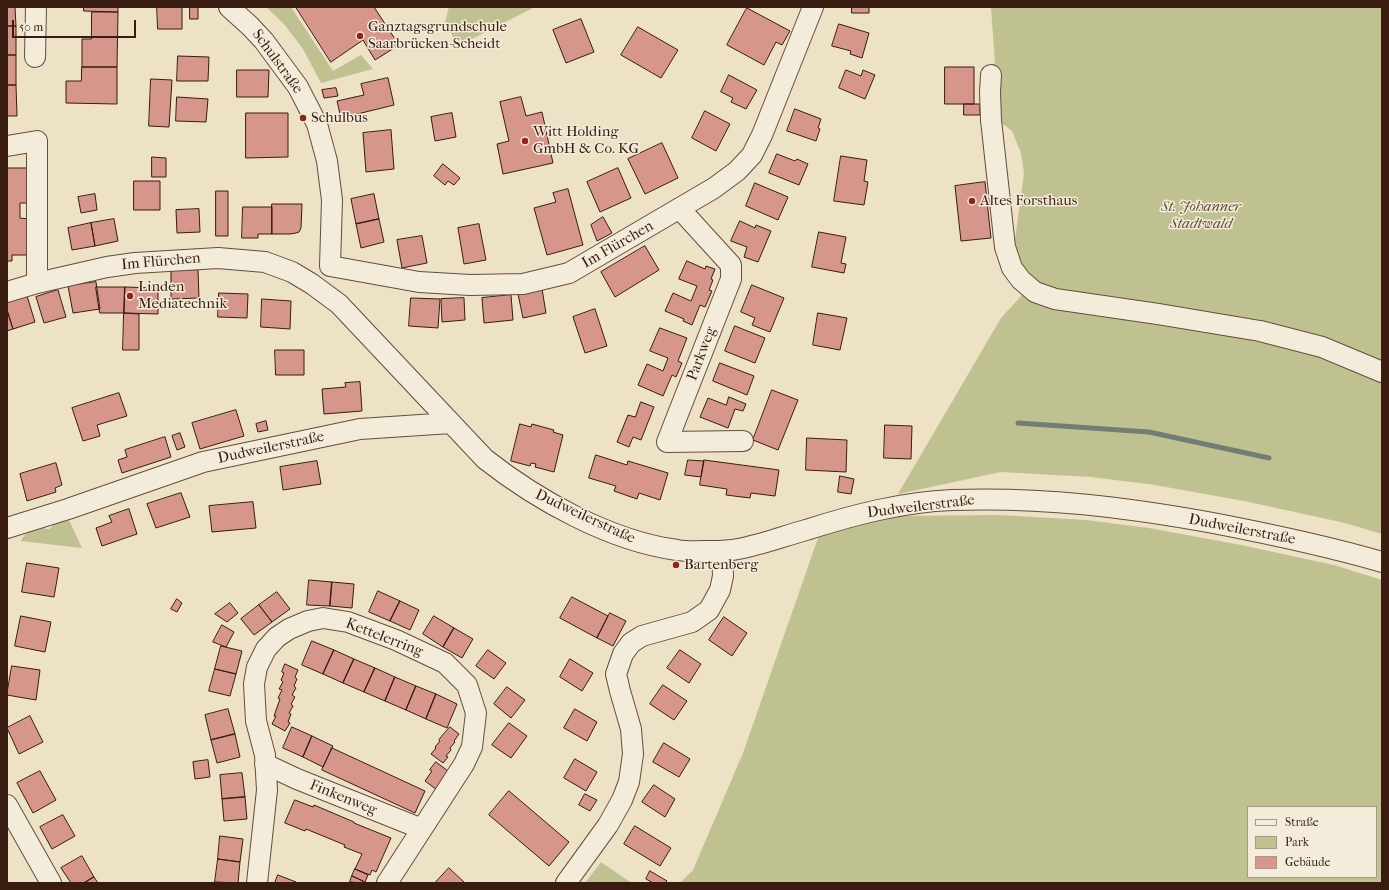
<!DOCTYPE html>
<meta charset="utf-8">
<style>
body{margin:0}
#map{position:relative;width:1389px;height:890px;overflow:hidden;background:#ede1c6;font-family:"IM FELL French Canon",serif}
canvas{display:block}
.frame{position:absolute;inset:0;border:8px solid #381c0f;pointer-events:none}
.legend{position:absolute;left:1247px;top:806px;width:130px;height:72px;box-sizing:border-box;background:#f3ecda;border:1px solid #a89989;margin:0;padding:5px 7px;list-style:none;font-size:12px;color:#381c0f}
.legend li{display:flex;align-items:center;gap:8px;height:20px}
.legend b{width:20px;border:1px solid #a89989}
.scale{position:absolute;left:12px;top:20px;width:124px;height:18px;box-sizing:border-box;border:2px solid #381c0f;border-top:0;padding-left:5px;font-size:12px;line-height:14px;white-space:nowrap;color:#381c0f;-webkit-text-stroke:3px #f3ecda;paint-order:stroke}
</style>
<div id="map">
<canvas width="1389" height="890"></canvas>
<div class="frame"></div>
<ul class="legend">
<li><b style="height:5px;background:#f3ecda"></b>Straße</li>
<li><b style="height:11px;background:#c0c190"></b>Park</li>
<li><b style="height:11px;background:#d6968c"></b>Gebäude</li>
</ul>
<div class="scale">50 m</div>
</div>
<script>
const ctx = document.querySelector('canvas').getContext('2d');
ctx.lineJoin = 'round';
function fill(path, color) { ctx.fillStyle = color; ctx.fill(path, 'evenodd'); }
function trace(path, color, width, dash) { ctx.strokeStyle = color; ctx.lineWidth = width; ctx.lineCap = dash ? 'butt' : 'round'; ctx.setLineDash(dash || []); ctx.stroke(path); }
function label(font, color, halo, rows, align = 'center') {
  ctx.font = font + ' "IM FELL French Canon",serif'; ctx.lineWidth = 3; ctx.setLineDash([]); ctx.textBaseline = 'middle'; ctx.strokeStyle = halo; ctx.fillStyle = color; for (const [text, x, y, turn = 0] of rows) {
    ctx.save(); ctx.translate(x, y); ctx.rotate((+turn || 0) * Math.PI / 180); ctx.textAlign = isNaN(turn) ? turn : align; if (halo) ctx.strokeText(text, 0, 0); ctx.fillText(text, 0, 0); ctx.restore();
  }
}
fill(new Path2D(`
 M266,7H291L333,71L361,55L373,69L321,83L303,49L284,24Z
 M449,7H535L458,46L445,22Z
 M991,7H1382V534L1345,523L1249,502L1155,485L1091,477L1001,472L898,494L1001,318L1032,284L1023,274L1014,247L1024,173L1021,153L1012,131L999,121Z
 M999,515L1086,520L1149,528L1241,545L1334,565L1382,580V883H680L693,870L743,753L818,538L860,523L896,516ZM1248,807H1376V877H1248Z
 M65,519L66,521L69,520L82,548L21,541C25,531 34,530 43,527L46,529H49L52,527L53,523Z
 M601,862L630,882L631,883H585Z`), '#c0c190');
trace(new Path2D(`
 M1018,423L1149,432L1269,458`), '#727d74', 5);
const building = new Path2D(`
 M7,7H15L16,26H7Z
 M84,7H118V12L84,11Z
 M157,7H182V29H158Z
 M190,7H198V19H190Z
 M296,7H374L399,45L375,60L363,40L331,62Z
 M852,7H869V13H852Z
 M747,8L790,31L782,45L776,42L764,65L727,45Z
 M92,12H118L117,67H82V39H91Z
 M581,19L594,52L566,63L553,30Z
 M839,24L869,33L862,58L850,54L851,51L832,46Z
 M7,26H16V55H7Z
 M638,27L678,50L661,78L621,55Z
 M7,55H16V85H7Z
 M178,56L209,57L208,81H177Z
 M82,67H117V104L66,103V81H81Z
 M945,67H974V104H945Z
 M237,70H269L268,97H237Z
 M846,70L861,76L863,70L875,75L865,99L839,88Z
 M729,75L757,90L746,109L731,102L733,98L721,92Z
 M388,78L394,105L341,118L337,101L364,95L361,84Z
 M151,79L172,80L169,127L149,126Z
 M7,85H16L17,116H7Z
 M336,88L338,96L324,98L322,90Z
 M177,97L208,99L206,122L176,121Z
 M521,97L526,116L542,112L553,163L503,174L497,144L509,141L500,102Z
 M964,104H980V115H964Z
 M795,109L821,119L818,128L820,129L816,141L787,131Z
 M705,111L730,124L716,151L692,138Z
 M246,113H288V157L246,158Z
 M452,113L456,137L435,141L431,117Z
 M391,130L394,169L366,172L363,133Z
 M662,143L678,178L645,194L628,159Z
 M777,154L795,161L797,159L808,164L799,185L769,173Z
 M841,156L867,160L864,181L868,182L864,205L834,201Z
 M152,157L166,158V177H152Z
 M443,164L460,178L454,185L448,181L445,185L434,176Z
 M7,168H30V203H20V218L29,219V255H12V261H7Z
 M618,168L631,198L600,212L587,182Z
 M134,181H160V210H134Z
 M985,182L991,238L961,241L955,186Z
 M755,183L788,197L778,220L746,206Z
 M568,189L583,245L547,255L534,208L556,202L553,193Z
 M216,191H228V236H216Z
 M95,194L97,210L81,213L78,197Z
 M374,194L379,219L356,224L351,199Z
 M272,204H302L301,228L299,232L296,233L290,234H272Z
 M243,207H272V234H258V238H242Z
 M199,209L200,232L177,233L176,210Z
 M603,217L612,233L597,241L591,225Z
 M114,219L118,241L95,246L91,223Z
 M379,219L384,242L361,248L356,224Z
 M740,221L755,228L756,225L771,231L758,262L744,257L747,247L731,241Z
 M91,223L95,246L72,250L68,228Z
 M479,224L486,260L464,264L458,228Z
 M819,232L846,237L841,263L846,264L844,273L812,267Z
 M422,236L427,263L402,268L397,240Z
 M645,246L659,270L615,297L601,272Z
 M687,261L705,269L706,266L715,269L711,279L713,280L709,290L712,291L705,307L700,305L692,325L683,321L684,319L665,311L673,293L691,301L697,286L679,279Z
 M198,270L199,298L171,299V271Z
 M96,282L100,309L73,313L68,286Z
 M752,285L784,298L770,332L752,325L755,318L741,312Z
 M96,287H125L124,313H100Z
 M125,287L158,288V314L124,313Z
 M542,289L546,313L523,318L518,294Z
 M58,290L66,317L44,323L36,297Z
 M219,293L248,294L247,318L218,317Z
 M511,295L513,320L484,323L482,298Z
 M27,296L35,322L13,329L7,310V303Z
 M411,298L440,299L438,328L409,326Z
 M464,298L465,320L442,322L441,299Z
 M262,299L291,301L290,329L261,327Z
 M595,309L607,346L585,353L573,317Z
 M7,310L13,329L7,331Z
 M124,313L139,314V350H123Z
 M818,313L847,318L840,350L813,345Z
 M735,326L765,338L755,363L725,351Z
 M660,328L687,338L678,361L682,363L676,377L672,375L663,396L638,385L647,364L663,371L668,358L650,351Z
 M275,350H304V375H276Z
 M720,363L754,376L747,395L713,381Z
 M360,382L362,411L324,414L322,389L346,387L345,383Z
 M772,390L798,400L778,450L753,440Z
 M119,393L127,416L97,425L100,436L83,441L72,408Z
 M729,397L746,404L743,411L735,409L728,428L700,417L708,398L726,405Z
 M641,402L654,407L641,440L633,437L629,447L617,442L628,415L635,417Z
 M236,410L244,436L200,449L192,423Z
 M266,421L268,430L258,432L256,424Z
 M520,424L531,427L532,424L554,430L553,432L563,435L554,472L535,467L536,464L531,463L530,466L511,461Z
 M885,425L912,426L911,459L884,458Z
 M180,433L185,447L177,450L172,436Z
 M165,437L171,457L122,473L118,460L127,457L125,450Z
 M807,438L847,440L846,472L806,470Z
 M596,455L627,465L628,461L668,473L660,500L639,493L637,499L614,491L616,486L589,478Z
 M688,460L704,461L701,477L685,475Z
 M704,460L779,470L775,496L751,493L750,498L726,495L727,489L700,485Z
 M317,461L321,484L283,490L280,467Z
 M56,463L62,485L55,488L56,492L27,501L20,474Z
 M840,476L854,479L851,494L838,492Z
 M181,493L190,517L156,528L147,504Z
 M253,502L256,528L212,532L209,506Z
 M129,509L137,534L102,546L96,528L112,522L109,516Z
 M27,563L59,568L54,597L22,592Z
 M309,580L332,582L330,606L307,605Z
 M332,582L354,584L352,608L330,606Z
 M378,591L400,601L390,621L369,612Z
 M277,592L290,609L272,622L259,605Z
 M572,597L608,616L597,638L560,618Z
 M177,599L182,603L177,612L171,609Z
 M400,601L419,610L410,630L390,621Z
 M230,603L238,613L227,622L215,614Z
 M259,605L272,622L254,635L241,619Z
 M610,613L626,621L613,646L597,638Z
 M21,616L51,622L45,652L15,646Z
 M434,616L454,628L443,647L423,634Z
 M724,617L747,633L732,656L709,640Z
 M222,625L234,632L226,647L213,642Z
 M454,628L473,639L462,658L443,647Z
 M312,641L334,650L323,674L302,665Z
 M221,646L242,651L236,674L215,669Z
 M334,650L354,659L343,683L323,674Z
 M488,650L506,663L494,679L476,666Z
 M680,650L701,664L689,683L667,668Z
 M354,659L375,668L364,692L343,683Z
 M570,659L593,673L582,691L560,677Z
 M285,664L298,670L295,677L297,679L294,686L296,688L292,695L295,697L291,704L293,706L289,713L291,714L288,722L290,723L285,731L272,724L276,716H274L280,699L278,698L282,690L279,689L283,682L281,680L284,673L282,672Z
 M12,666L40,670L36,700L7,695Z
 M375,668L395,677L385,701L364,692Z
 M215,669L236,674L230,696L209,691Z
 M395,677L416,686L406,710L385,701Z
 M663,685L687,701L674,720L650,704Z
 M416,686L436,694L426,719L406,710Z
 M507,687L525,700L511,718L494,704Z
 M436,694L457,704L447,728L426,719Z
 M228,709L235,734L211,740L205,715Z
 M575,709L597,722L587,741L564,728Z
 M30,716L43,742L19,754L7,728Z
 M509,723L527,736L511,758L492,745Z
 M292,727L312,736L303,757L283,748Z
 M450,727L459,734L454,741L455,742L450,748L451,750L446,756L448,757L443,763L431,754L436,748L435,747L440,741L439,740Z
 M235,734L240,757L217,763L211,740Z
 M312,736L333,746L323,767L303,757Z
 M664,743L690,759L679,777L653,762Z
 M332,748L425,791L415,813L322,770Z
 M575,759L597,772L586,791L564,778Z
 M208,760L210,777L195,779L193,762Z
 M436,762L448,771L442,779L444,780L437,790L425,781L432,771L430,770Z
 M40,771L56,800L33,813L17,783Z
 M242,773L245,797L222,799L220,775Z
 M654,785L675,799L665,817L642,802Z
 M509,791L569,842L549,866L489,815Z
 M585,794L597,800L590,811L579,805Z
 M245,797L247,819L224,821L222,799Z
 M295,800L313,807L314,805L354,822V823L391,838L376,872L372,870L370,875L355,869L362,854L344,847L345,845L306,829L305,831L285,823Z
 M63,815L75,836L52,849L40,827Z
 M635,826L671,848L660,866L624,844Z
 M220,836L243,839L240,862L218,859Z
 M82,856L94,877L84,883H71L61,868Z
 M218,859L240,862L238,883L215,882Z
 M449,868L465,883H435Z
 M355,869L368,875L365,882L352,876Z
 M650,871L667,881L665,883H653L646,879Z
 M278,875L296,882V883H275Z
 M352,876L363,881L362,883L350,882Z
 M94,877L98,883H84Z`);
fill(building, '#d6968c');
trace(building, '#381c0f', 1);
const minor = new Path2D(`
 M229,7L250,26L264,41L298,87L317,124L327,161L332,200L330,266
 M35,57L36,7
 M991,75L990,92L991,120L1005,247L1012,268L1021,280L1035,292L1055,299L1158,314L1260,331L1322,347L1382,372
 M7,146L37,141V283
 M680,209L731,265V279L667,442L743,441
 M330,266L419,282L470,285L523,284L569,273L714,188L737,171L752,155L762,135L813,7
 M7,292L37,283L107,267L135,263L218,258L265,262L292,272L312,284L339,304L485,459C537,500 610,541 677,550C688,552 700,551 710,551C719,551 729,551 738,549C761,545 784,536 806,530C853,515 902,502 952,500C1043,497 1125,507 1213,523C1270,534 1327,546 1382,562
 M7,528L68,509L203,462L360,429L451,423
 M265,764L297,779L422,829
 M7,805L51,883
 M257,883L267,790L265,755L256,721L254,684L257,667L266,649L277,637L289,629L308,621L323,618L348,622L396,640L445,663L467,685L476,713L472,747L464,764L387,883
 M566,883L608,825L622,800L629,782L633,754L631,729L620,691L616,674L623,654L631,643L642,636L692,622L709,610L720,590L723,576L722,551`);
trace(minor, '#654d3d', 22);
trace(minor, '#f3ecda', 20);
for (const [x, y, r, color] of [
 [360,36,4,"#8f2418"],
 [303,118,4,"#8f2418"],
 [525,141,4,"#8f2418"],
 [972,201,4,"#8f2418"],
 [130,296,4,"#8f2418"],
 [676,565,4,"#8f2418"]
]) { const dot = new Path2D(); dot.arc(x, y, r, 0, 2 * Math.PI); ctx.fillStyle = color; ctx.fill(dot); trace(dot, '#f3ecda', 1.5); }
label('15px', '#381c0f', '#f3ecda', [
 ["Ganztagsgrundschule",368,27],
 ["Saarbrücken-Scheidt",368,44],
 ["Schulbus",311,118],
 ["Witt Holding",533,132],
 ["GmbH & Co. KG",533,149],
 ["Altes Forsthaus",980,201],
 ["Linden",138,287],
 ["Mediatechnik",138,304],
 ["Bartenberg",684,565]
], 'left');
label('15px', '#381c0f', '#f3ecda', [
 ["Schulstraße",277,62,54],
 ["Im Flürchen",618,245,-30],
 ["Im Flürchen",161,262,-5],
 ["Parkweg",702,354,-69],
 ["Dudweilerstraße",271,448,-12],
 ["Dudweilerstraße",921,507,-7],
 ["Dudweilerstraße",585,517,25],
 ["Dudweilerstraße",1242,530,11],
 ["Kettelerring",384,638,21],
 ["Finkenweg",343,798,22]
]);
label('italic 15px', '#614e36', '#f3ecda', [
 ["St. Johanner",1201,207],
 ["Stadtwald",1201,224]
]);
</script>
